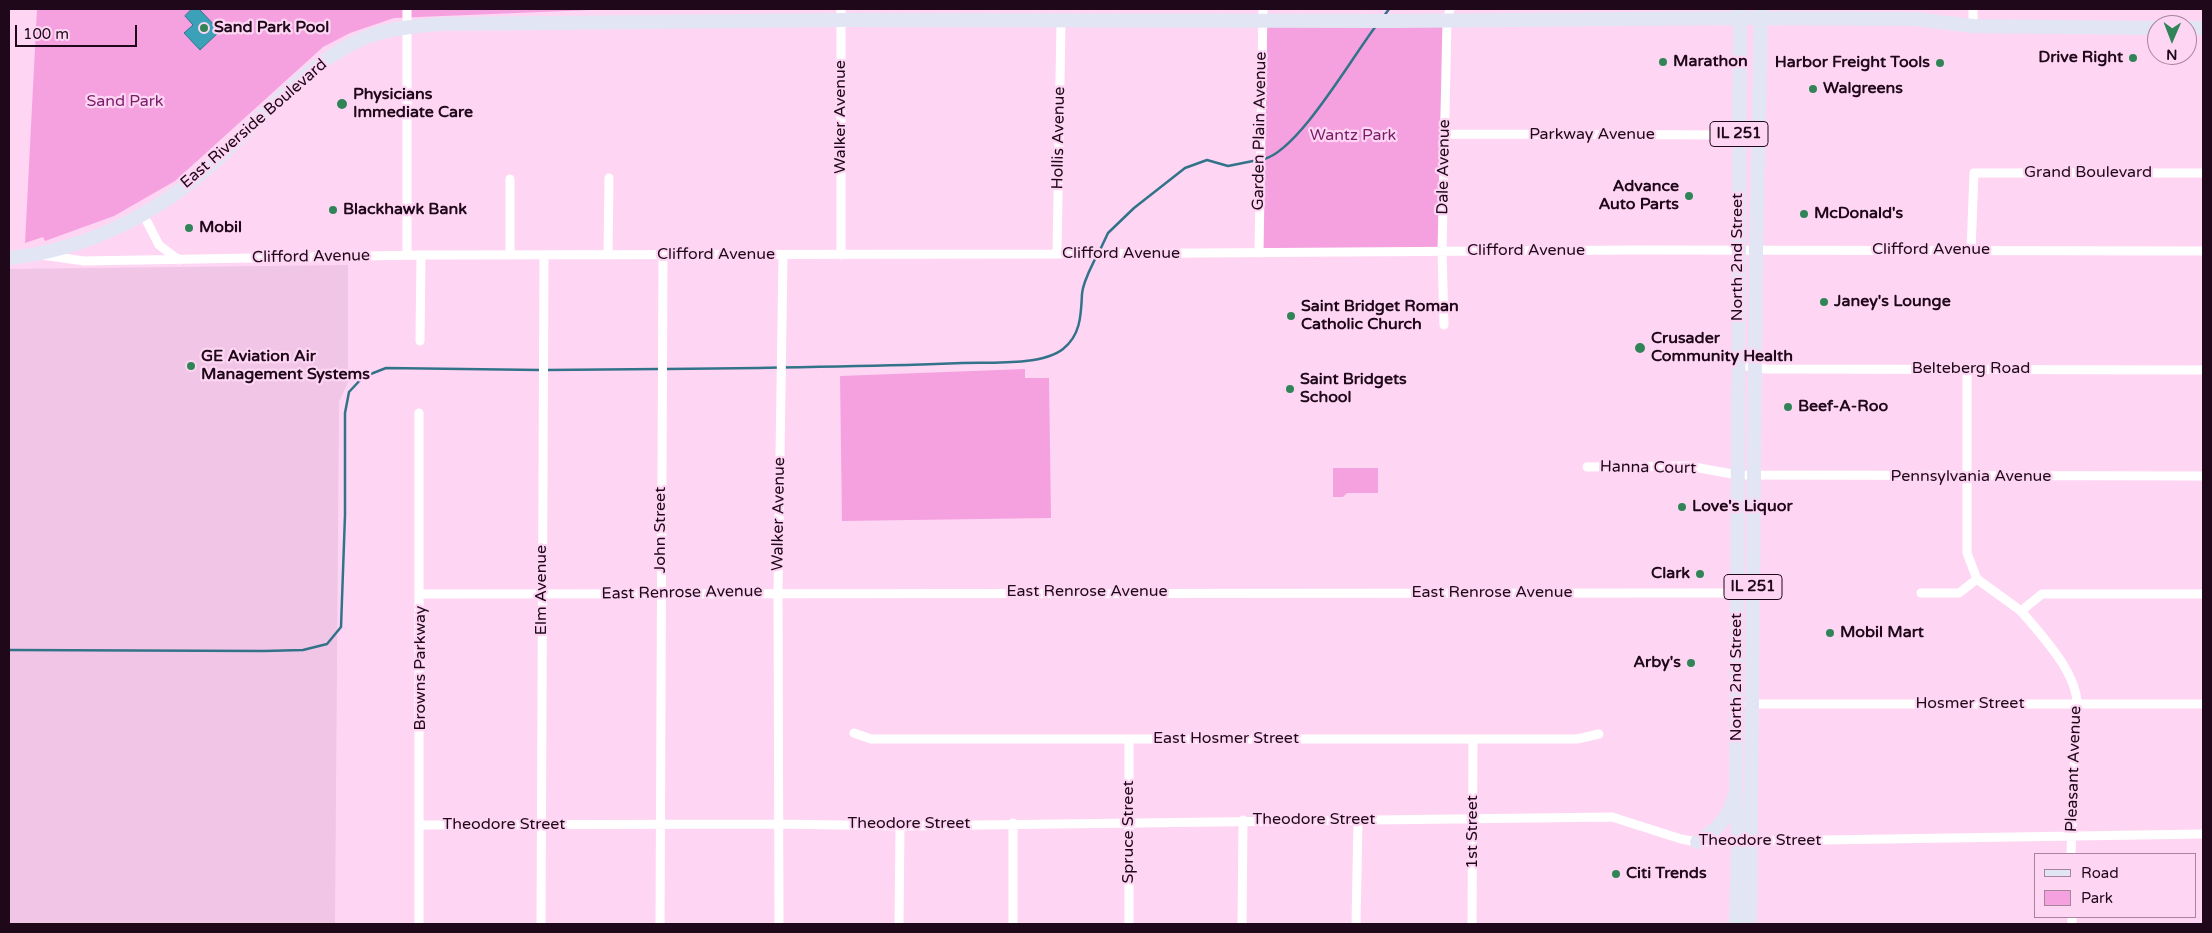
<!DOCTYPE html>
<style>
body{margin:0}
#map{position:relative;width:2212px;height:933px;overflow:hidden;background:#fed6f3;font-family:"Varela Round",sans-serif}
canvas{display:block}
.frame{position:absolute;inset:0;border:10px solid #1f081a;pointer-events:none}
.legend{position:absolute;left:2034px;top:853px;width:162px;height:65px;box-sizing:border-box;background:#fed6f3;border:1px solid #a5849c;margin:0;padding:6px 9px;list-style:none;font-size:15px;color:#1f081a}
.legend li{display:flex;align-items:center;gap:10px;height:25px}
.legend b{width:25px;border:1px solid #a5849c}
.north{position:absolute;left:2147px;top:15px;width:50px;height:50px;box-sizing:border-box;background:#fed6f3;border:1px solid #a5849c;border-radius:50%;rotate:181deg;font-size:14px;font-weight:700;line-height:20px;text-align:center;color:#1f081a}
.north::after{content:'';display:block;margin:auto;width:18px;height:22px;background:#318457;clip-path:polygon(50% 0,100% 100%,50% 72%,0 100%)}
.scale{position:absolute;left:15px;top:25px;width:122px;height:22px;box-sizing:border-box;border:2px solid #1f081a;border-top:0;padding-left:6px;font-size:15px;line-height:18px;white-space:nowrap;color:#1f081a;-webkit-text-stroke:4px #fed6f3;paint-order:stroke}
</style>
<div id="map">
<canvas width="2212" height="933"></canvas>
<div class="frame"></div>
<ul class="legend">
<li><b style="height:6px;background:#e2e5f4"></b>Road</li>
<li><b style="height:14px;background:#f5a1e0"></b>Park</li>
</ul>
<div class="north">N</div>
<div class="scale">100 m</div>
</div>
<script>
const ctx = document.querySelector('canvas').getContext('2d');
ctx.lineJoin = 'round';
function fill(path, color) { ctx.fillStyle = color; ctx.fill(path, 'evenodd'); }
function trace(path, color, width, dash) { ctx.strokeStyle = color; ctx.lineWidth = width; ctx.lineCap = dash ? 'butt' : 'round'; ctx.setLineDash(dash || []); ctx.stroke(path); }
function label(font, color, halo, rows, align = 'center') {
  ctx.font = font + ' "Varela Round",sans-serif'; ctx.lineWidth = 4.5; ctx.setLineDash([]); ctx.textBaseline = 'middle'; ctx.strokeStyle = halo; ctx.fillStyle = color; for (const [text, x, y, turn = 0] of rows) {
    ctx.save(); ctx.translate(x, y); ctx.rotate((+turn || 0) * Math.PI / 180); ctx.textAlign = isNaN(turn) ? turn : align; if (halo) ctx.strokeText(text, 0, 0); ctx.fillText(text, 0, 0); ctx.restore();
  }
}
fill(new Path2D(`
 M348,265V382L339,402L335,924H9V269Z`), '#f0c5e5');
fill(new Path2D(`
 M37,9H615L394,18L350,33L323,47L175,181L114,216L45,241L43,237L25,243Z
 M1263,20L1447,21L1442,251L1259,253Z
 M1025,369V378H1049L1051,518L842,521L840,376Z
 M1333,468H1378V493H1347L1343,497H1333Z`), '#f5a1e0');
const water = new Path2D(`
 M192,9H199L220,31L200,50L184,33L193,25L185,16Z`);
fill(water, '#3ba1b9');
trace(water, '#337389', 1);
trace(new Path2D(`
 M1384,16L1389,9
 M1264,159C1299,150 1352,57 1376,26
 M1100,250L1108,233L1134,208L1185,168L1207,160L1228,166L1258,160
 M666,369C765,368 863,367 962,363C988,362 1042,366 1063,349C1081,335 1081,314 1082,294C1083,281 1092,266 1097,255
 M546,370L660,369
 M9,650L264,651L303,650L327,644L341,627L345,515V413L349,392L363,377L386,368L540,370`), '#337389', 2.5);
trace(new Path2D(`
 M841,9V255
 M1973,26V9
 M1445,134L1739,135
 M143,214L159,245L179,260
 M1971,251L1974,173H2203
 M1259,253L1263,9
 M1057,254L1061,22
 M42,255L84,261L421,255L1057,254L1635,250L2203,251
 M407,255V9
 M510,255V179
 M608,255L609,178
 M1444,325L1442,251L1447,21L1450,9
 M420,341L421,255
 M1739,365L1766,369L2203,370
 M1967,369V553L1977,579
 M1587,467L1688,466L1738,475L2203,476
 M1921,593H1959L1977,579L2021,611L2042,594H2203
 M421,594L1753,593
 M2021,611C2042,636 2085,680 2076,715L2071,854
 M1749,704H2203
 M854,733L871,739H1577L1599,734
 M1129,739V924
 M420,825L779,824L900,826L1612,817L1681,839L1697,842L2203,834
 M2072,917V924
 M419,924V413
 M541,924L544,255
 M660,924L663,256
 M779,924L778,592L783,255
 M899,924L900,826
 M1013,924V823
 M1242,924L1243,820
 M1356,924L1358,821
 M1472,924L1473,739`), '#fff', 9);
trace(new Path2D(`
 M2187,28H2203
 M9,258C85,250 158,214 214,162C262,119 311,57 372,35C394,28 417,26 439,24L841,20L1395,21L1740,18L1914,19L1973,26L2157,28
 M1697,842C1716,831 1729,818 1734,797
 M1736,924L1738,842L1736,789C1739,529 1738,269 1740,9
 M1750,924L1756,250L1761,9`), '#e2e5f4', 14);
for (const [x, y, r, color] of [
 [204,28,5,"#318457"],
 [2133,58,5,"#318457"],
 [1663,62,5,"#318457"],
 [1940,63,5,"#318457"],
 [1813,89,5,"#318457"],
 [342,104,6,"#318457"],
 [1689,196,5,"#318457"],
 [333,210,5,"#318457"],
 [1804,214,5,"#318457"],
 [189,228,5,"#318457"],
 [1824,302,5,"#318457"],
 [1291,316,5,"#318457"],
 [1640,348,6,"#318457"],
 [191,366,5,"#318457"],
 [1290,389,5,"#318457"],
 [1788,407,5,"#318457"],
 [1682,507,5,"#318457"],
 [1700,574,5,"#318457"],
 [1830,633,5,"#318457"],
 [1691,663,5,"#318457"],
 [1616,874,5,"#318457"]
]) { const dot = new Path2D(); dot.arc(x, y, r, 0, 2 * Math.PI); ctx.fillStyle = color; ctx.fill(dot); trace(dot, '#fed6f3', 2); }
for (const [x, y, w] of [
 [1739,134,58],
 [1753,587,58]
]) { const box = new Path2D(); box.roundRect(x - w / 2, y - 12.5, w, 25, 4); ctx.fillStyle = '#fed6f3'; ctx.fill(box); trace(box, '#1f081a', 1); }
label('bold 15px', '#1f081a', null, [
 ["IL 251",1739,134],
 ["IL 251",1753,587]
]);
label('bold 16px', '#1f081a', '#fed6f3', [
 ["Sand Park Pool",214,28],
 ["Drive Right",2123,58,"right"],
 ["Marathon",1673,62],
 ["Harbor Freight Tools",1930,63,"right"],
 ["Walgreens",1823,89],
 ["Physicians",353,95],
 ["Immediate Care",353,113],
 ["Advance",1679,187,"right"],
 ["Auto Parts",1679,205,"right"],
 ["Blackhawk Bank",343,210],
 ["McDonald's",1814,214],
 ["Mobil",199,228],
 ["Janey's Lounge",1834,302],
 ["Saint Bridget Roman",1301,307],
 ["Catholic Church",1301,325],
 ["Crusader",1651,339],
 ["Community Health",1651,357],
 ["GE Aviation Air",201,357],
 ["Management Systems",201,375],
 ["Saint Bridgets",1300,380],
 ["School",1300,398],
 ["Beef-A-Roo",1798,407],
 ["Love's Liquor",1692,507],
 ["Clark",1690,574,"right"],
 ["Mobil Mart",1840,633],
 ["Arby's",1681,663,"right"],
 ["Citi Trends",1626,874]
], 'left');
label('16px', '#7a1b69', '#fed6f3', [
 ["Sand Park",125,102],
 ["Wantz Park",1353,136]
]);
label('16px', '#1f081a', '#fed6f3', [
 ["Walker Avenue",841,117,-90],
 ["East Riverside Boulevard",254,124,-41],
 ["Garden Plain Avenue",1260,131,-89],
 ["Parkway Avenue",1592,135],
 ["Hollis Avenue",1059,138,-89],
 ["Dale Avenue",1444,167,-89],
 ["Grand Boulevard",2088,173],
 ["Clifford Avenue",1931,250],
 ["Clifford Avenue",1526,251],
 ["Clifford Avenue",1121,254],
 ["Clifford Avenue",716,255],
 ["Clifford Avenue",311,257,-1],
 ["North 2nd Street",1738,257,-90],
 ["Belteberg Road",1971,369],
 ["Hanna Court",1648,468,1],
 ["Pennsylvania Avenue",1971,477],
 ["Walker Avenue",779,514,-89],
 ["John Street",661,530,-90],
 ["Elm Avenue",542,590,-90],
 ["East Renrose Avenue",1087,592],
 ["East Renrose Avenue",682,593,-1],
 ["East Renrose Avenue",1492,593],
 ["Browns Parkway",421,668,-90],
 ["North 2nd Street",1737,677,-90],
 ["Hosmer Street",1970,704],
 ["East Hosmer Street",1226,739],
 ["Pleasant Avenue",2074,769,-88],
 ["Theodore Street",1314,820],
 ["Theodore Street",909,824],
 ["Theodore Street",504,825],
 ["Spruce Street",1129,832,-90],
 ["1st Street",1473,832,-90],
 ["Theodore Street",1760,841]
]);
</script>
